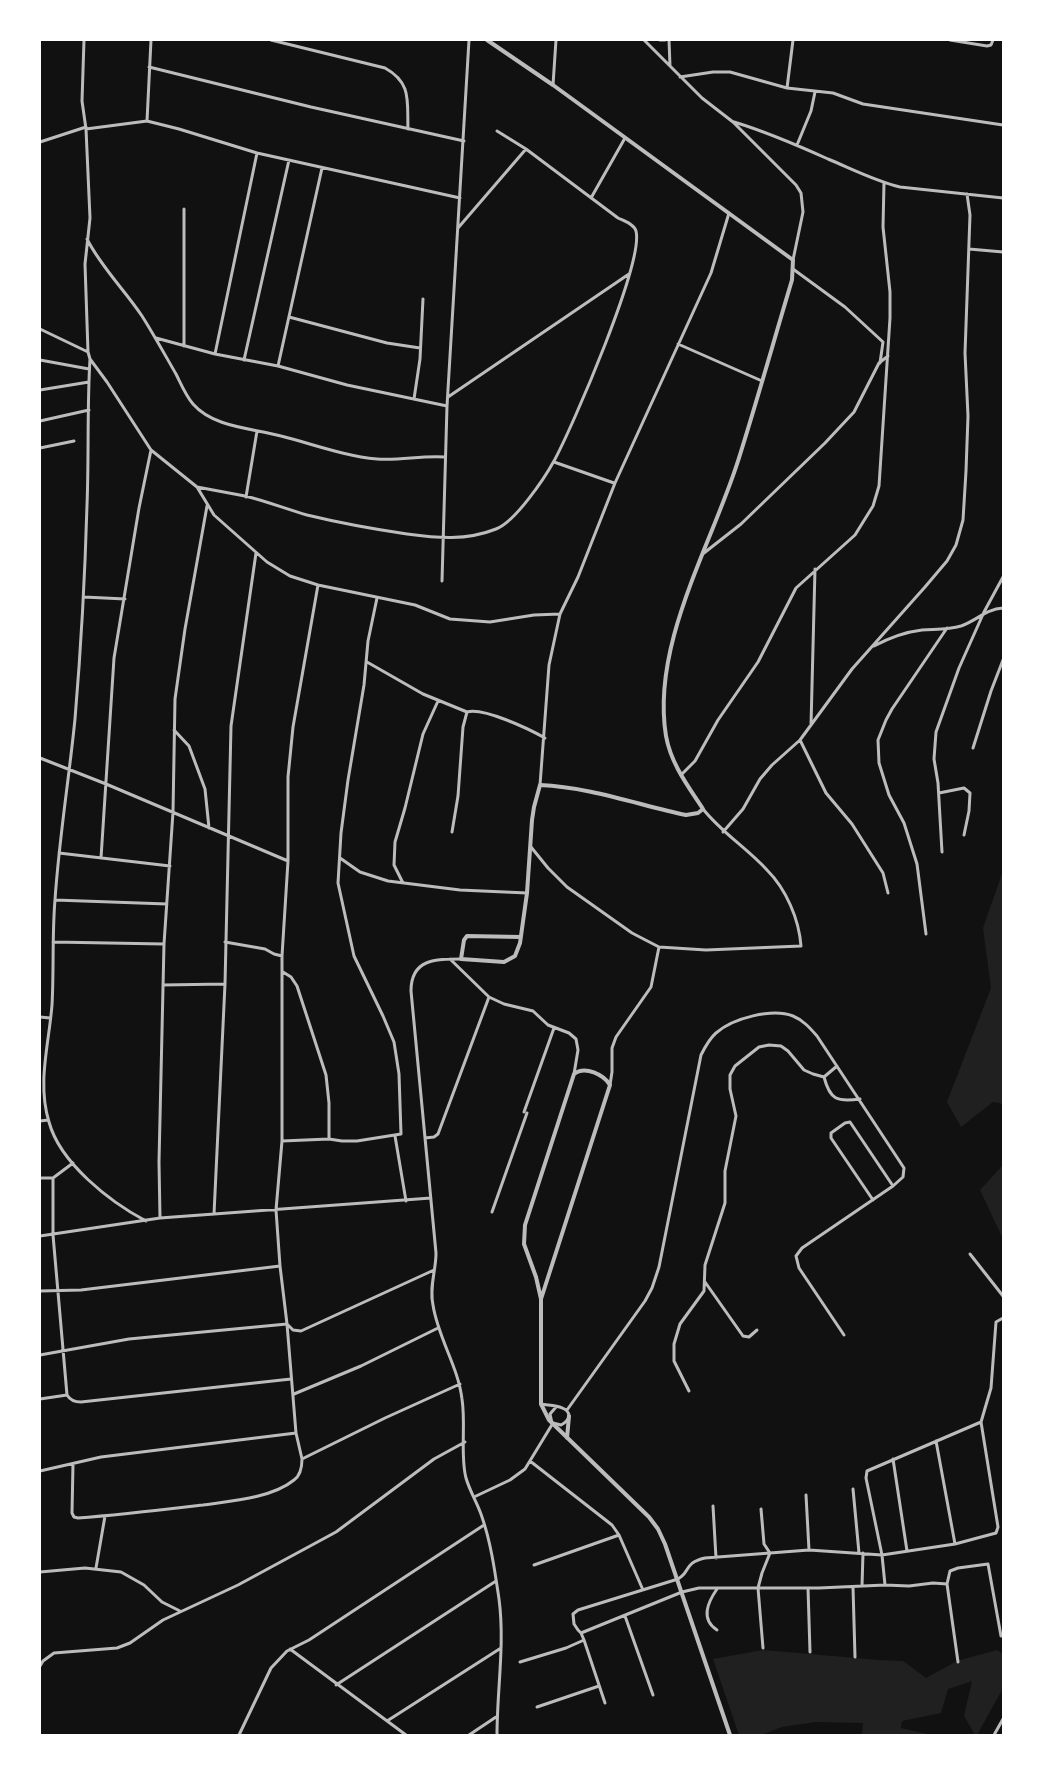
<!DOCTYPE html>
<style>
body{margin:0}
#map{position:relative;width:1043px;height:1775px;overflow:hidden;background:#111;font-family:Manrope,sans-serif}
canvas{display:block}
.frame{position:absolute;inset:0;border:41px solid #fff;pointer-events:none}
</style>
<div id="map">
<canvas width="1043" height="1775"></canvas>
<div class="frame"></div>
</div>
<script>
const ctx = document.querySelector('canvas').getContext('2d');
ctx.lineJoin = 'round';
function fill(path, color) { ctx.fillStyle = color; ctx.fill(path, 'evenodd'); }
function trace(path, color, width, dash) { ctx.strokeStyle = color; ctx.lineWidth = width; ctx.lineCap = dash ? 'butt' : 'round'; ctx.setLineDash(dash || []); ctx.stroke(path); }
fill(new Path2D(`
 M1003,871V1104L993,1102L961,1127L947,1102L991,988L983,928Z
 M1003,1165V1239L980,1190Z
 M763,1650L879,1660L903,1661L926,1678L957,1661L997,1650L1003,1654V1688L977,1735H975L964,1716L972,1681L948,1689L941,1713L902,1721L901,1728L931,1735H862L863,1723L816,1722L782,1727L761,1735H739L713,1659Z`), '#202020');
trace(new Path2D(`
 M84,40L82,101L86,129L90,218L85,264L88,352
 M271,40L385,68C412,83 407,101 408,129
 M644,40L702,98L733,122L796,185L801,193L803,212L793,260
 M660,40H665
 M669,40L670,66
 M950,40L987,46L991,45L993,40
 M149,67L311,107L464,141
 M680,77L713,72H730L787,88L833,93L863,104L1003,125
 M553,85L556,40
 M787,88L793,40
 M147,121L151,40
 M734,122C767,132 797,145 828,159C852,169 875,181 900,187L1003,198
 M86,129L147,121L179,129L257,153L460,198
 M40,142L86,127
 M797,145L811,111L815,92
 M591,198L625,138
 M184,209V346
 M458,228L526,149
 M87,239C101,267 124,289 142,316C154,335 165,355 176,374C181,384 186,396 193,404C214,428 253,428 281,436C313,444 344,456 377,459C400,461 422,455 445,457
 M969,249L1003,252
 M793,269L845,307L883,342L880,363
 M289,317L387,343L420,348
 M40,329L88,352L90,359L107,382L151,450L197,487L214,515L267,562L290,576L318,585L415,605L450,619L490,622L534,615L560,614
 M156,338L215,354L278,366L347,385L447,406
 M678,344L762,381
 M215,354L257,153
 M90,359C87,407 89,456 87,505C85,576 81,648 75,719C69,779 59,839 55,900C52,935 54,970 52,1005C49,1044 37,1083 49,1122C60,1163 110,1202 146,1221
 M40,360L89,369
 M244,360L289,160
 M278,366L322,168
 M40,390L89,382
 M448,397L629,274
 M414,399L420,359L423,299
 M40,421L89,410
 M40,448L74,441
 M554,462L614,483
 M197,487C213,490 229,493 245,496C266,501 286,509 307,515C340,523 373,529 407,534C437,538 466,541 496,529C515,522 544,479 554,461C572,428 644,262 636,231C634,224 624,221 618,218L526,149L497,131
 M246,497L257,431
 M704,553L741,524L825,443L854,412L879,363L888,356
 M442,581L447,406L469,40
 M318,585L293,727L288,777V861L282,956V1141L276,1210L280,1266L287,1324L296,1433L302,1459L385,1418L460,1384
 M84,597L125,599
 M874,646C889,638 905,632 922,630C935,629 948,630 961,626C976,621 986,609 1003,608
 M367,662L423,694L467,712
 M811,725L815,569
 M174,730L189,746L205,789L209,828
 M800,740L826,793L852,824L883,873L888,893
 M973,748L991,691L1003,660
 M40,758L106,784L288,861
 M681,775L695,761L718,720L758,662L796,588L855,535L873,506L879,486L890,318V292L883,227L884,183
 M540,785L549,665L560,614L578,577L615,483L711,273L729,213
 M939,793L964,788L970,793L969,811L964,835
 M452,832L458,796L463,727L467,712C483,707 529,729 545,738
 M723,832L743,809L760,779L772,765L800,740L852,669L925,587L947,561L956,545L963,520L966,471L968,416L965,353L970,215L967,194
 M531,847L548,868L567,887L632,933L659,947L706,950L801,946C799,919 786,889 767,870C747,848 722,833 703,809
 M942,852L938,783L934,759L936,732L959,668L984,612L1003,577
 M59,853L170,866
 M101,858L114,658L139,508L151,450
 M340,858L360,872L388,881L460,890L527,893
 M403,883L394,865L395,842L405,808L423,734L438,701
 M55,900L167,904
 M926,934L917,864L904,823L889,795L879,763L878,740L886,720L892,709L947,628
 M53,942L164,944
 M225,942L265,949L274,954L282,956
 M450,959L489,997L504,1004L533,1011L548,1025L569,1033L576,1039L578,1050L574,1074
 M461,959C435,959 411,959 411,991L436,1253C436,1271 429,1287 433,1305C438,1338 458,1366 462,1399C466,1424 460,1456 466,1478C470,1492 478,1504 482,1517C491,1543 495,1572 499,1599C505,1644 497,1690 497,1735
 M283,972L291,977L297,986L326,1075L329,1103V1139
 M163,985L225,984
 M40,1017L50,1018
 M824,1077C830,1100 837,1102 860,1099
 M610,1085L612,1072V1048L616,1037L651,987L659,947
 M524,1112L554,1028
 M40,1121L48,1120
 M395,1136L406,1201
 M425,1138L434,1137L438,1134L489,997
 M282,1141L329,1139L342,1141H357L401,1134L399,1074L394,1042L383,1016L354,956L338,883L341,833L348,780L364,685L368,641L377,598
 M40,1178H53
 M53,1178V1235L67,1395C70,1400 75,1402 81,1402L291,1379
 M53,1178L73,1163
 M873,1200L831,1138V1133L845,1123L850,1122L893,1186
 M492,1212L527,1113
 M214,1214L225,984L231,726L256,553
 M160,1218L159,1162L164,944L173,812L175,699L185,629L207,506
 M40,1236L160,1218L431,1198
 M970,1254L1003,1296
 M705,1282L743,1336L749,1337L757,1330
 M40,1291L81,1290L280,1266
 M40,1355L129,1339L287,1324L293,1330L301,1331L434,1270
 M689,1391L674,1361V1344L680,1324L704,1291L705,1265L725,1203V1171L736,1116L730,1089V1075L735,1066L759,1047L769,1045L781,1046L788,1051L804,1070L813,1074L824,1077L837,1066
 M294,1394L361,1366L438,1328
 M40,1399L67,1395
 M541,1404C549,1406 569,1405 569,1416C568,1421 565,1423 561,1425L553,1423
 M567,1410L645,1301L652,1288L659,1267L701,1055C705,1047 709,1039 716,1033C733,1018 772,1008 793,1016C803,1020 810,1028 817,1036L904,1168L903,1177L893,1186L802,1248L796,1256L799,1268L844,1335
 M552,1423L550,1414L556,1407
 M936,1441L955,1544
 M893,1459L907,1551
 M530,1461L612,1525L619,1535L643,1590
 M73,1464L72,1513L74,1517L78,1518C120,1515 161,1510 203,1505C231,1501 272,1498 294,1480C301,1475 302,1467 302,1459
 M40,1471L101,1457L296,1433
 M853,1489L859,1553
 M806,1495L809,1550
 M474,1497L510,1480L525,1469L553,1423
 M713,1506L716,1558
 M761,1509L764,1544L770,1553L762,1573L758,1588L763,1648
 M534,1565L619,1535
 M96,1568L105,1516
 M40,1572L85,1568L121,1572L144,1585L162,1602L180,1611
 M885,1585L882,1555L866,1478L867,1471L981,1422
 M862,1586L863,1553
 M853,1587L855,1657
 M808,1588L810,1652
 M625,1616L653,1695
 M717,1630C700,1619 708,1602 717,1589
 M581,1633L682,1592L699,1588H819L885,1585L909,1586L933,1583L947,1584
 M290,1649L406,1735
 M520,1662L566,1648L584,1640
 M958,1662L947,1584L950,1571L958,1568L988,1564L1001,1636
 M40,1666L43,1661L54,1653L117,1648L130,1643L163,1620L238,1585L336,1532L434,1459L465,1442
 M336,1685L496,1581
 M605,1703L584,1640L581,1633L578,1630L574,1624L573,1614L578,1610L678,1579C691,1572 683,1563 705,1558L809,1550L882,1555L955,1544L996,1533L998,1527L981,1422L991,1388L996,1322L1003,1318
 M537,1707L599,1686
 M387,1721L501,1648
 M239,1735L271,1668L287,1651L309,1640L484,1525
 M469,1735L496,1717
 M994,1735L1003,1719`), '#bcbcbc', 3);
trace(new Path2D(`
 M487,40L553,85L793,260L792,280C774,340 757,401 738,461C711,546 651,645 666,736C671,764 688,786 703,809L698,813L686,815C639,805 589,787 540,785L534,807L532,820L527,893L520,943L515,956L504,962L461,959L464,940L467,936L521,937
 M541,1299L536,1277L524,1244L525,1225L574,1074C585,1065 604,1075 610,1085L541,1299V1404L549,1420L649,1517L658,1529L665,1544L730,1735
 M567,1438L569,1416`), '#bcbcbc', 4);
</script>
